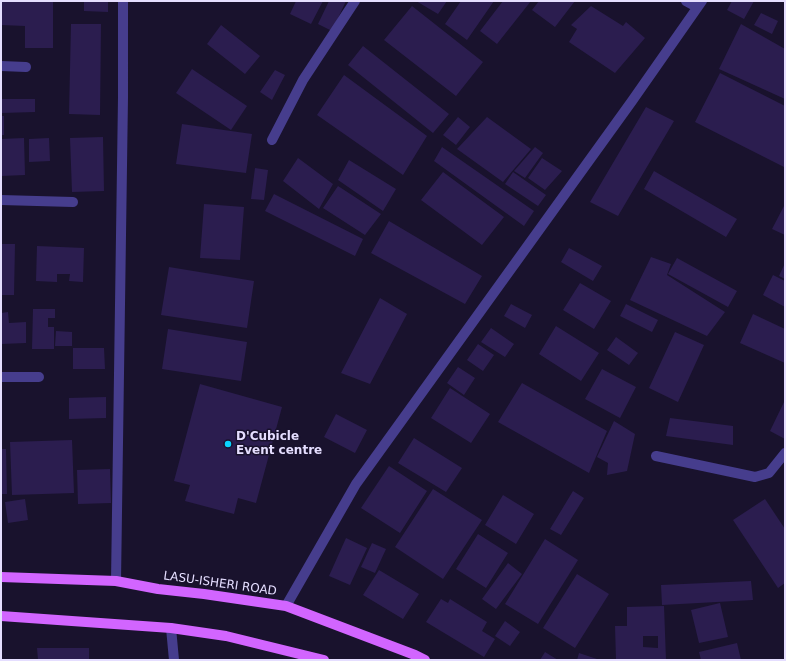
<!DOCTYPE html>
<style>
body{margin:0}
#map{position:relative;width:786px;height:661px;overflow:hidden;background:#19122d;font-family:"DejaVu Sans",sans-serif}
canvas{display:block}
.frame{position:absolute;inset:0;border:2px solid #e5deff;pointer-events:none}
</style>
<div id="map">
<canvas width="786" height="661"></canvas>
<div class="frame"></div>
</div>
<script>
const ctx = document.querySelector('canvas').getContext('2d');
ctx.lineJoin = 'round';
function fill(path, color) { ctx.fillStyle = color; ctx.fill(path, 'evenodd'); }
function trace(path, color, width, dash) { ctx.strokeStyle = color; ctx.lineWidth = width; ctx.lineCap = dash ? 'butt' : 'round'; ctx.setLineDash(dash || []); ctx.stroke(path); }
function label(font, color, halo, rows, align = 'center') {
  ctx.font = font + ' "DejaVu Sans",sans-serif'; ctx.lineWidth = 3; ctx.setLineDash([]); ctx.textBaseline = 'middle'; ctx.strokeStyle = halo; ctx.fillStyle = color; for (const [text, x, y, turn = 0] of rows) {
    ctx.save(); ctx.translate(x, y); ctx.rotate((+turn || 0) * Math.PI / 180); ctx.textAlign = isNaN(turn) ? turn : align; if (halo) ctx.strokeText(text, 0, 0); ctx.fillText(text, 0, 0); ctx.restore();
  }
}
fill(new Path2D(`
 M1,1H53V48H25V26L1,25Z
 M84,1H108V12L84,11Z
 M296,1H323L311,24L290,14Z
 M329,1H346L332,31L318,24Z
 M416,1H447L438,14Z
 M461,1H494L467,40L445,24Z
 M503,1H531L497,44L480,31Z
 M539,1H575L555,27L532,10Z
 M732,1H754L744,19L727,10Z
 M412,6L483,62L456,96L384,40Z
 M591,6L623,26L626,22L645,38L615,73L569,42L577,29L571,25Z
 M761,13L778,21L772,34L754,25Z
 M71,24H101L100,115L69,114Z
 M741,24L785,49V99L719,69Z
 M221,25L260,56L245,74L207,44Z
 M363,46L449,114L433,133L348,65Z
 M192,69L247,106L231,130L176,93Z
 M275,70L285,75L272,100L260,92Z
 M720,73L785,106L784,167L695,122Z
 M344,75L427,136L403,175L317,115Z
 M1,99H35V112L1,113Z
 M646,107L674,121L618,216L590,202Z
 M1,116H4V135H1Z
 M458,117L470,127L456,145L443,135Z
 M487,117L531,149L503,182L457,149Z
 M182,124L252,134L246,173L176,164Z
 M103,137L104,191L72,192L70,138Z
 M24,138L25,175L1,176V139Z
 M49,138L50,161L29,162V139Z
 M442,147L534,211L524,226L434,161Z
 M535,147L543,153L525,178L514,171Z
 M298,158L333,184L319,209L283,181Z
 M542,158L562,171L545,190L528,178Z
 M349,160L396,189L383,211L338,180Z
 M255,168L268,170L264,200L251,199Z
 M654,171L737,219L726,237L644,189Z
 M443,172L504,217L482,245L421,200Z
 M513,172L546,195L538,206L505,184Z
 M338,186L381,214L365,235L323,208Z
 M274,194L363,239L355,256L265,211Z
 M204,204L244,207L240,260L200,258Z
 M784,206H785V235L772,229Z
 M389,221L482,276L465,304L371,253Z
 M1,244H15L14,295H1Z
 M37,246L84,248L83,282L69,281L70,274H57V282L36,281Z
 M569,248L602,266L593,281L561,262Z
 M651,257L671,264L667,275L725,312L707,336L630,300Z
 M677,258L737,291L728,307L668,274Z
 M785,263V279L779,276Z
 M169,267L254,281L247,328L161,315Z
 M773,275L785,281V307L763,295Z
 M580,283L611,301L594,329L563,310Z
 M380,298L407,314L370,384L341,373Z
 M511,304L532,315L525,328L504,316Z
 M626,304L658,320L652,332L620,316Z
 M33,309H55V318H48V327H54V349H32Z
 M8,312L9,323L26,322V343L1,344V313Z
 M753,314L785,329V363L740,343Z
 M556,326L599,353L581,381L539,354Z
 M491,328L514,344L505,357L481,342Z
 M168,329L247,342L241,381L162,369Z
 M56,331L72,332V346H55Z
 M675,332L704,345L678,402L649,388Z
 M616,337L638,353L629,365L607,350Z
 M478,344L494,355L483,371L467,360Z
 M73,348H104L105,369H73Z
 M458,367L475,378L464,395L447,383Z
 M602,369L636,387L620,418L585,399Z
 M522,383L607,431L589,473L498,422Z
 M200,384L282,407L256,503L238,498L234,514L185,501L190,485L174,481Z
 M450,388L490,414L471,443L431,418Z
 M106,397V418L69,419V398Z
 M785,400V439L770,431Z
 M336,414L367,430L355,453L324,437Z
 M670,418L733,426V445L666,436Z
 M614,421L635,434L627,471L607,475L608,463L597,457Z
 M414,438L462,468L446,492L398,463Z
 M72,440L74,493L12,495L10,442Z
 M1,449H6L7,494H1Z
 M389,466L427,491L400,533L361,508Z
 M110,469L111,503L78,504L77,470Z
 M433,489L482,520L443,579L395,547Z
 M573,491L584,498L561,535L550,529Z
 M503,495L534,514L516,544L485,525Z
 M25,499L28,520L8,523L5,502Z
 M765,499L785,529V583L778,588L733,520Z
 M478,534L508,553L486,588L456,569Z
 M346,538L367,548L350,585L329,576Z
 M545,539L578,560L538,624L505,604Z
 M372,543L386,549L375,573L361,567Z
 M508,563L522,574L496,609L482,599Z
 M379,570L419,594L403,619L363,595Z
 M577,574L609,594L575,648L543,628Z
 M751,581L753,600L662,605L661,585Z
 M441,599L448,603L450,599L487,622L482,631L495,639L484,657L426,622Z
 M720,603L728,637L699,643L691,610Z
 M664,606L666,660H616L615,626H627V607ZM643,636H658V648L643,647Z
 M505,621L520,632L510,646L495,636Z
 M737,643L741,660H701L699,652Z
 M37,648H89V660H38Z
 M545,652L558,660H540Z
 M579,653L600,660H577Z`), '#2b1d4f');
trace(new Path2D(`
 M686,1L697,7
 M1,66L26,67
 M272,140L303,80L355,1
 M1,200L73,202
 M1,377H39
 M656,456L755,477L769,473L785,453
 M116,581L123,97V1
 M286,606L356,484L632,101L702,1
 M171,628L174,660`), '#463d8d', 10);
trace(new Path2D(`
 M1,577L116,581L158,589L204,594L286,606L415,655L425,660
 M1,616L171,628L226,636L324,660`), '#d265ff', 10);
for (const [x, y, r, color] of [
 [228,444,4,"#0ad3ff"]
]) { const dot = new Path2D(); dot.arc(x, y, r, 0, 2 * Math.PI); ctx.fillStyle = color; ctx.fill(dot); trace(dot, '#19122d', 1.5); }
label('bold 12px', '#e5deff', '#19122d', [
 ["D'Cubicle",236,437],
 ["Event centre",236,451]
], 'left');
label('12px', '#e5deff', '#19122d', [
 ["LASU-ISHERI ROAD",220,584,8]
]);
</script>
